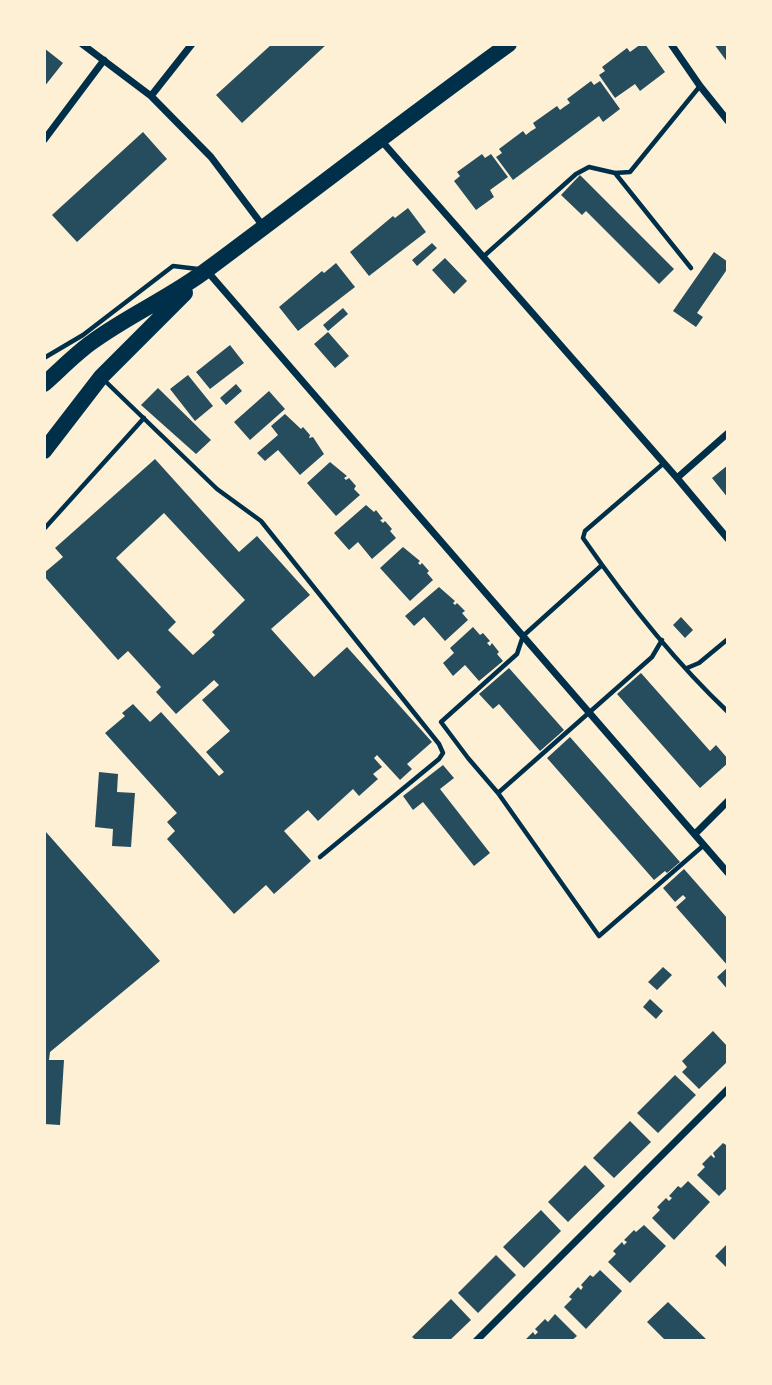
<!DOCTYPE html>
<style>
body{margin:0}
#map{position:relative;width:772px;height:1385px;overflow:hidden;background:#fdf0d5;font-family:"Fira Sans",sans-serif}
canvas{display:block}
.frame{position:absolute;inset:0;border:46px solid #fdf0d5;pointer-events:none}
</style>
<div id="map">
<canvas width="772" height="1385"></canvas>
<div class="frame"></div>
</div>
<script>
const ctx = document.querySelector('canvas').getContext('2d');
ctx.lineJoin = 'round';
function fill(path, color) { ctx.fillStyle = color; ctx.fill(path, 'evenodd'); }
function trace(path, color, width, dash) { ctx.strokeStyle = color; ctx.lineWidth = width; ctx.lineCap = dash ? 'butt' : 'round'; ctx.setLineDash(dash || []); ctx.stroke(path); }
fill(new Path2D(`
 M272,44H327L242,123L216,95Z
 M641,44H645L665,72L640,91L635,84L615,98L599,75L605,71L602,67L627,48L630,52Z
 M714,44H728V63Z
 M44,48L63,63L44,87Z
 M591,81L594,85L600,81L620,109L603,122L599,116L513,180L496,157L502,153L499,149L523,131L526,135L531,131L536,128L533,123L557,106L560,110L564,107L570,103L567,99Z
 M143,132L167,159L77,242L52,215Z
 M482,154L485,158L491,154L508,177L490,190L494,197L476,210L454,181L460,176L457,172Z
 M580,175L674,269L659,284L586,211L582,215L561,195Z
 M408,208L426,232L369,276L350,252L393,216L395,218Z
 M432,243L437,248L417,266L412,260Z
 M714,252L728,262V268L697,313L703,317L696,327L673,311Z
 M445,258L467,281L454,294L432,270Z
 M336,263L355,287L298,331L279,307L322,271L324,273Z
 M343,308L348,314L328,331L323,325Z
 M328,332L349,356L335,368L314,344Z
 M230,345L244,363L210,389L196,372Z
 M188,375L213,406L195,421L170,389Z
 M236,384L242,391L226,405L220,398Z
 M158,388L211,440L196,454L141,405Z
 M269,391L285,409L250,440L234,422Z
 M285,414L301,429L303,427L310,435L309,438L313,437L324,454L300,475L278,450L265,461L257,453L278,435L271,426Z
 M155,459L239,552L257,536L310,595L271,629L314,677L347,647L432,742L407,764L412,769L400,780L377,755L374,758L382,767L373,774L378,779L359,796L353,789L318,821L308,810L284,831L311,861L274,894L266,885L234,914L167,839L175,831L167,822L177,813L105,733L125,716L122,713L133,704L150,722L161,712L219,776L224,772L206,752L230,731L202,700L219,685L214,680L176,714L156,692L161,687L128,651L118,660L44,576V573L63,557L55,548ZM164,513L245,600L212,632L215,635L193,655L168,630L176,622L116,558Z
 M330,462L347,476L344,478L346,480L349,478L356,486L354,489L360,495L336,516L307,483Z
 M728,465V498L712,478Z
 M366,505L374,512L376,510L383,519L380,520L383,523L385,521L392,529L390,531L396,538L372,559L358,542L349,550L334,533Z
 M403,547L420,561L418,563L420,565L422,563L429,571L427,573L433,580L410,601L380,568Z
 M439,587L455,601L453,603L455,605L457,603L465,611L462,613L468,620L445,641L424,617L414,626L405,616Z
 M681,617L693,630L685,638L673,625Z
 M473,627L480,635L483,633L490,641L487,643L490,646L492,643L499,652L497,654L503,661L479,681L465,665L453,676L443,663L454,653L450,648Z
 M509,668L564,730L540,751L499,704L493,709L479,694Z
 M641,673L710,751L716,745L728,759V763L700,788L617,694Z
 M570,737L680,862L667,873L665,871L654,880L547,758Z
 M443,765L454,778L440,789L490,853L474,866L423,802L413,810L403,796Z
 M99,772L118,774L117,792L135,793L131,847L112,846L113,829L95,827Z
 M46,832L160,961L50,1052L49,1060H64L60,1125L44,1124V834Z
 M684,869L728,919V966L676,907L686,898L683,895L675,902L663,888Z
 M663,967L672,975L657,990L648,982Z
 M728,967V990L717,977Z
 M650,999L663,1011L656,1019L643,1007Z
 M713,1031L728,1047V1061L699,1089L682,1072L687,1067L682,1061Z
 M675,1075L696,1095L658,1133L637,1113Z
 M630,1121L651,1142L614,1178L593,1158Z
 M723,1143L726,1145L728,1143V1187L719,1196L697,1175L705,1167L702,1164L711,1155L714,1158L715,1157L713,1153Z
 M585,1165L605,1186L568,1222L548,1202Z
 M688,1181L710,1202L674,1240L652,1218L660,1210L657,1207L666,1198L669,1201L672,1198L669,1196L678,1186L681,1188Z
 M541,1210L561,1231L524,1268L503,1247Z
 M644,1225L666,1246L630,1283L608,1262L616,1254L613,1251L622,1242L624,1245L627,1242L624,1240L634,1230L636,1232Z
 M728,1243V1269L715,1256Z
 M496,1255L516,1275L478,1313L458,1293Z
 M600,1270L622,1291L586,1329L564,1307L572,1299L569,1297L578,1287L581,1290L583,1287L581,1285L590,1275L593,1277Z
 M451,1299L471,1320L449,1341H417L412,1337Z
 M668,1302L708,1341H666L647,1322Z
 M555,1314L577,1336L571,1341H524L533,1332L535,1335L538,1332L535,1329L545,1319L548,1322Z`), '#264d5e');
trace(new Path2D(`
 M615,173L691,268
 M484,256L576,174L589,167L615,173L630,172L700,86
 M44,358L83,335L173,266L198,269
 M104,380L217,489L261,521L439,744L443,753L439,759L320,857
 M664,463L585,531L583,538C626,600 674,661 728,712
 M44,529L144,418
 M662,640L652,657L498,793L599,936L704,845
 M687,668L699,663L728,639
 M498,793L468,758L441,722L517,654L523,636L602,565`), '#003049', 4.5);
trace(new Path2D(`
 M82,44L151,96L211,157L263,226
 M671,44L700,86L728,121
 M151,96L192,44
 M379,138L677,478L728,539
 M44,140L104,60
 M207,271L728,873
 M677,478L728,433
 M695,834L728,801
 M476,1341L728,1089`), '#003049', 7);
trace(new Path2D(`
 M44,384C60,370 75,354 92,342C129,315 171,297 208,269C309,194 408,117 509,44
 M44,451L101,377L185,293`), '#003049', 16);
</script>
